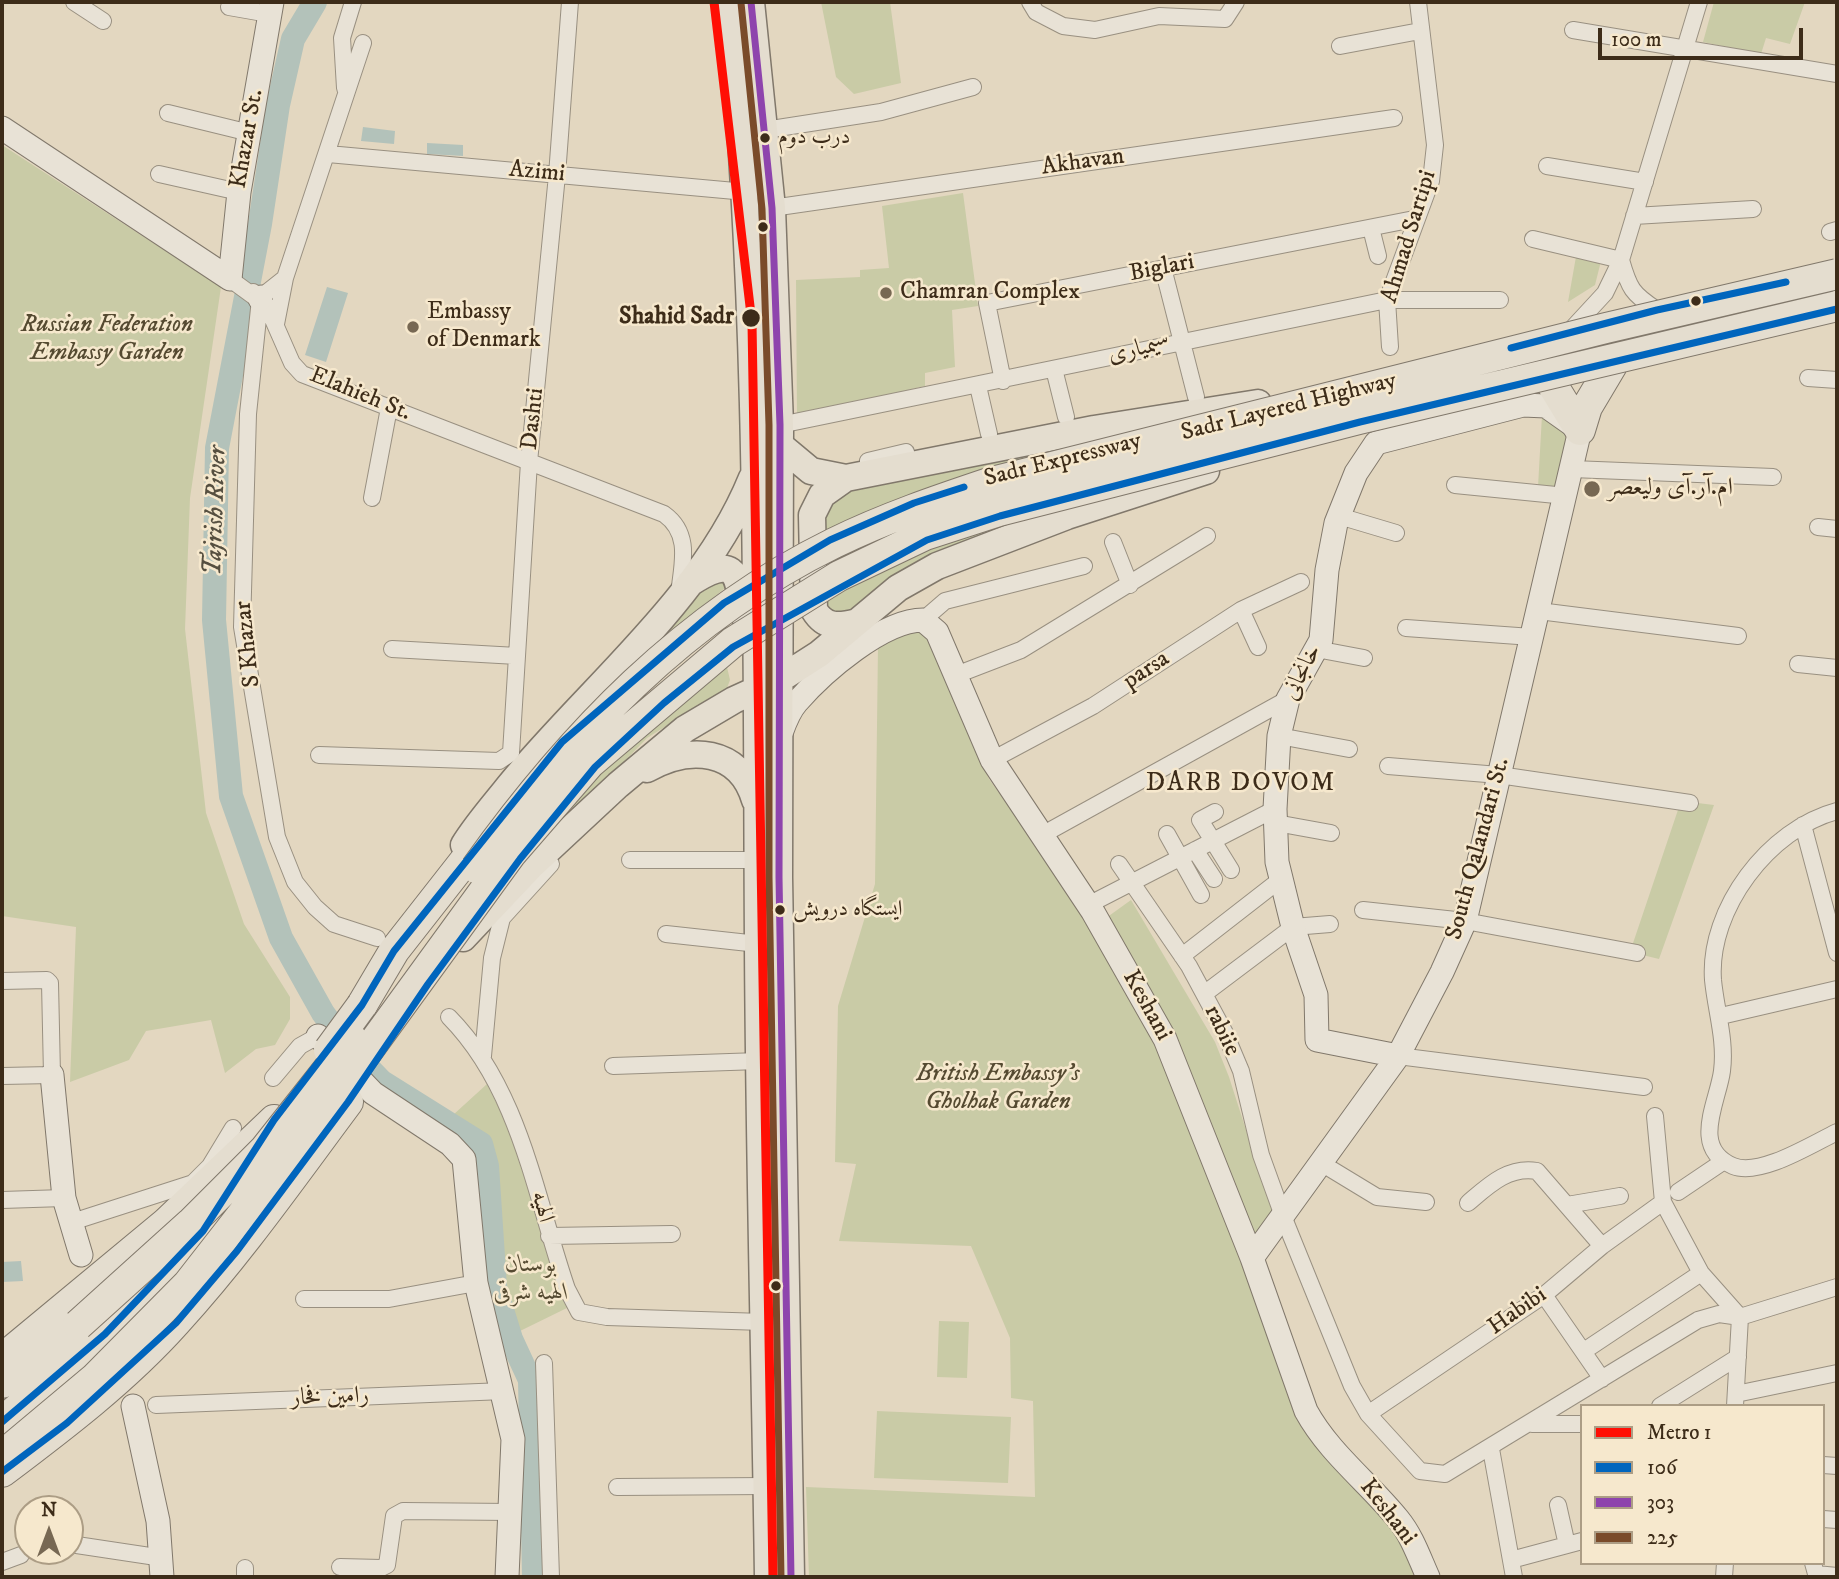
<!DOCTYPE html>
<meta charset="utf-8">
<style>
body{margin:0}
#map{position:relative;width:1839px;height:1579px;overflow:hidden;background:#e3d7c0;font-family:"IM FELL DW Pica",serif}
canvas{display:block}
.frame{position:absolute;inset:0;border:4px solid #3d2c19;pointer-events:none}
.legend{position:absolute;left:1580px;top:1404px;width:245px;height:161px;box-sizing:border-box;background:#f6e8cd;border:2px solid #ac9d85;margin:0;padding:9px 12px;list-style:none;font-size:21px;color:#3d2c19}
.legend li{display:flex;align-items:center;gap:14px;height:35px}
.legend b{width:35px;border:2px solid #ac9d85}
.north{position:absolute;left:14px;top:1495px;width:70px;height:70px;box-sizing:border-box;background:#f6e8cd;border:2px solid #ac9d85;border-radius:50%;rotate:0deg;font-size:19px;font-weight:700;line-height:28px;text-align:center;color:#3d2c19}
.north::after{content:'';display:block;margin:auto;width:24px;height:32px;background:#776853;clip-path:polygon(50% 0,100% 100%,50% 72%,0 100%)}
.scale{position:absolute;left:1598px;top:28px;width:205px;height:32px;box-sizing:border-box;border:4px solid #3d2c19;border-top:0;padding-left:9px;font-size:21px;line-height:24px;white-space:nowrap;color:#3d2c19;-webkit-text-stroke:5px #f6e8cd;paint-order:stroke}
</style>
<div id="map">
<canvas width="1839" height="1579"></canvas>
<div class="frame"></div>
<ul class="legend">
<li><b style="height:9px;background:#ff0f04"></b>Metro 1</li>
<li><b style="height:9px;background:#0065bd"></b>106</li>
<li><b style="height:9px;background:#8e44ad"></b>303</li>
<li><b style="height:9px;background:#7a4b2a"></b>225</li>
</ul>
<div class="north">N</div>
<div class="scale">100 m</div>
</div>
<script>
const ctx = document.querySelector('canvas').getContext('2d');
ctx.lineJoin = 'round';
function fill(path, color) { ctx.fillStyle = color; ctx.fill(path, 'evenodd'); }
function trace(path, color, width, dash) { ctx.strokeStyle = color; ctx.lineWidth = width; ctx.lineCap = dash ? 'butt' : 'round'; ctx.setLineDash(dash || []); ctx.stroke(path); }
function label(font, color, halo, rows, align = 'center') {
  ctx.font = font + ' "IM FELL DW Pica",Amiri,serif'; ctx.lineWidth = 5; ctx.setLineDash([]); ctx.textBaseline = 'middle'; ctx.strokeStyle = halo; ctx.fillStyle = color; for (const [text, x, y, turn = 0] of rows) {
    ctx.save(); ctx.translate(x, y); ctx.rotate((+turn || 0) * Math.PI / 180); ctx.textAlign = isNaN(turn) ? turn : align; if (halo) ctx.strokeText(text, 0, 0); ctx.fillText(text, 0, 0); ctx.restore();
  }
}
fill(new Path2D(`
 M821,2H890L901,83L854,94L836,77Z
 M1714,2H1805L1790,44L1766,38L1761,54L1703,42Z
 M2,145L221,287L190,498L185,629L206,813L244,924L290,997V1019L275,1045L256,1049L225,1073L211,1020L146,1031L129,1060L70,1082L76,927L2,916Z
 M963,193L978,306L952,310L955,367L925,373V386L797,416L796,280L860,277V270L889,268L882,206Z
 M1577,251L1602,257L1595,285L1568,302Z
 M1542,415L1570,433L1559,490L1538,487Z
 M1112,437C1013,465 912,488 819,534L820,511L844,488Z
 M1050,507L844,619L816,601L903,557Z
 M726,581L725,588L616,678L699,587Z
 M922,628L989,779L1089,918L1173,1080L1305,1428L1402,1535L1422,1577H809L806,1487L1035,1497L1033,1401L1011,1398L1010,1338L971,1246L839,1241L856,1164L835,1162L838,1006L875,884L878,646Z
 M727,667L730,680L727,688L647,738L558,830C594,765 657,722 713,675Z
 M1681,801L1714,805L1659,959L1630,952Z
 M1131,900L1215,1042L1229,1077L1273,1214L1254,1241L1106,918Z
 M487,1084L509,1128L569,1307L520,1331L503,1280L497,1246L493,1149L488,1139L453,1115Z
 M939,1321L969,1322L967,1378L937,1377Z
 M877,1411L1011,1417L1008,1483L874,1478Z`), '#c9cba6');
fill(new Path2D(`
 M363,127L395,131L394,144L361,141Z
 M427,143L463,145V156L427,154Z
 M327,287L348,293L326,362L305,355Z
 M21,1261L23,1281L2,1282V1262Z`), '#b3c2ba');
trace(new Path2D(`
 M315,2L293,39L278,105L260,224L217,448L214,620L231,796L281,938L323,1013L348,1047L382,1082L481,1144L487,1166L495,1287L511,1339L530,1380L534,1577`), '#b3c2ba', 24);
const street = new Path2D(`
 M74,2L103,21
 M1030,2L1036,12L1063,26L1095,30L1159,16L1225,19L1236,2
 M229,7L269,14
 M1573,30L1837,74
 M1340,46L1420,31
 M345,88L342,38L353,2
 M168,113L250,133
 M765,130L881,112L973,87
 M328,154L746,192
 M1547,166L1645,182
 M159,174L239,192
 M772,208L1394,118
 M1634,216L1753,209
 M1371,228L1378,256
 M1830,232L1837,230
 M1533,239L1621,260
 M1621,260C1629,288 1632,294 1657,310
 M1163,268L1196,397
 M230,279L267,306L292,363L302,374L664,514C692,534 682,565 679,594
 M253,292L261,297L285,278L363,43
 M260,299L248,414L242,627L277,837L295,882L315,907L334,924L377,938
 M276,324L285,278
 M1569,332L1605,293L1621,260L1699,2
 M1390,347L1387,300L1431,181L1435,145L1418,2
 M1054,369L1066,417
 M1808,378L1837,380
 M1003,381L987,303L1414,219
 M978,386L989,434
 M780,425L1387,300H1500
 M868,461L906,452
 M1572,469L1773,477
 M1455,485L1566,496
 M372,498L389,408
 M1339,516L1396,533
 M1818,527L1837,529
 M1113,542L1130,585
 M1241,610L1258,647
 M1539,611L1738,636
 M923,620L945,601L1084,566
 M1406,628L1532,637
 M392,649L517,656
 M1316,649L1364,658
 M1798,664L1837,668
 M956,675L1021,650L1207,536
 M1279,736L1349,749
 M319,755L499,761L511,753L529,462L557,175L570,2
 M992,760L1093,706L1241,610L1301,582
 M1388,766L1499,775L1690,803
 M1837,811C1769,829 1708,909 1713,980C1716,1011 1726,1040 1722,1071C1718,1102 1690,1148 1733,1166C1760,1177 1812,1144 1837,1132
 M1215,812L1200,820L1231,870
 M1276,823L1331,833
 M1803,825L1837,953
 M1167,834L1201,895
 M1042,835L1288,699
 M1195,850L1214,879
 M630,860H758
 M1119,864L1189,966L1225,1033L1241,1071L1261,1155L1283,1216L1352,1386L1368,1414L1420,1471L1445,1474L1698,1320L1719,1314L1740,1317L1837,1287
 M1088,905L1275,809
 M1363,910L1465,921L1637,953
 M666,934L758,944
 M1182,956L1281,879
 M2,981L47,980L50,983L52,1075L2,1076
 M1204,994L1293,927L1330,924
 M1721,1016L1837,989
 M449,1017C520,1089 535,1196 567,1289L579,1312L607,1317L763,1322
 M483,1056L492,958L502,918L551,864
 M1398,1056L1644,1087
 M613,1066L759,1061
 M273,1078L300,1046L318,1036
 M1655,1116L1663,1202L1701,1273L1740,1317
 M1321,1163L1377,1197L1426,1202
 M1678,1192L1724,1161
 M2,1200L64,1198
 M1468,1203C1488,1186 1508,1166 1537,1171L1602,1246
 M1567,1205L1620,1196
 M72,1222L193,1183L210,1166L233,1128
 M549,1236L672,1234
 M1544,1295L1602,1379
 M304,1299H389L476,1283
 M1584,1351L1701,1273
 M544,1363L551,1577
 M1736,1394L1837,1373
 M156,1405L504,1391
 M1660,1406L1738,1357
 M1735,1406L1740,1317
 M1368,1414L1544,1295L1602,1246L1663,1202
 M1532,1424H1582
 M1491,1449L1514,1577
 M1823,1465L1837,1466
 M617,1487L767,1486
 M1558,1505L1567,1545
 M1823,1519L1837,1520
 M70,1544L163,1558
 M1511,1560L1582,1541
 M2,1562L21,1555
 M1813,1563L1816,1574L1837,1576
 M340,1567L381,1568L387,1565L394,1516L403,1511L511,1512
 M245,1577V1568
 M1724,1577L1725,1563`);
const secondary = new Path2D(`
 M2,128L230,279L239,192L272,2
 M260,299L261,297
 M780,736C784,725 788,712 797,702C823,672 883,620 923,620L937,632L992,760L1093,912L1165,1039L1252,1258L1306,1411C1329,1453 1368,1482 1398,1519C1412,1536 1419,1557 1428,1577
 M318,1036L373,1093L450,1144L464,1159L476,1283L513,1439L507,1577
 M52,1075L64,1198L81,1255
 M1252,1258L1398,1056L1442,972L1465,921L1580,430L1546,406L1523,405L1376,443L1356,473L1336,523L1327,570L1321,640L1288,699L1279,736L1275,809L1277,862L1293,927L1316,995L1317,1040L1398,1056
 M133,1406L158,1521L162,1577`);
const primary = new Path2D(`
 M730,2C760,315 756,629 758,944C759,1155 765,1366 768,1577
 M751,2L772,208L780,425L779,877L791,1577
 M781,446L811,471L846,478L1094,429L1258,403
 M846,478L822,495L812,515L814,610C825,628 838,627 857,622
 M690,583C732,556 739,568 742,613
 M647,769C689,745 740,748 755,800
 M464,845C477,824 494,805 509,786C590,687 703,599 752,478
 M463,938L531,866L618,785L685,729L734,700L780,679L819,654L898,588L937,566L1067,516L1206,471`);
const highway = new Path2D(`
 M1549,379L1580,430
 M1580,430L1587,407L1612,365
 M362,1005L394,951L488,831
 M2,1359L166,1223L274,1120
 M2,1383L78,1325
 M2,1422L105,1334L203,1231L218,1208
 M2,1472C63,1426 125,1379 176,1322C239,1253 292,1177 348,1102`);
trace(street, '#999081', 18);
trace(secondary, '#81786b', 25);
trace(primary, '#81786b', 29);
trace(highway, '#81786b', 32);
trace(street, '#e8e2d6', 16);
trace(secondary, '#e8e2d6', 23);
trace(primary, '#e4ddcf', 26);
trace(highway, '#e4ddcf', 30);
const highwayBridge = new Path2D(`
 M476,868C571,735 685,616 834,543C885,518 938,500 992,482L1606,328L1837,274
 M329,1050L362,1005
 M78,1325L191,1223L265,1149L352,1039
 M2,1456L95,1378L188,1284L337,1093L511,854L590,763L733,642L839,576L925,535L999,511L1359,419L1837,306`);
trace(highwayBridge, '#81786b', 32, []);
trace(highwayBridge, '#e4ddcf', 30);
trace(new Path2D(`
 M1511,348L1657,310L1786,282
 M2,1422L105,1334L203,1231L274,1120L362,1005L394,951L562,742L724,603L830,540L914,503L964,487
 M2,1472L67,1423L176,1323L237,1251L348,1102L428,984L520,859L595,767L664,703L733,647L927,540L1000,516L1360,422L1837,309`), '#0065bd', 7);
trace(new Path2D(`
 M751,2L772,208L780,425L779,877L791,1577`), '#8e44ad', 7);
trace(new Path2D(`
 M741,3L762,209L769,425V877L781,1577`), '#7a4b2a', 7);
trace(new Path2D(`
 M714,2L752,323L773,1577`), '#ff0f04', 9);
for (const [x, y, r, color] of [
 [765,138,6,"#3d2c19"],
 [763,227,6,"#3d2c19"],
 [886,293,7,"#776853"],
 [1696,301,6,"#3d2c19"],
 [751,318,10,"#3d2c19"],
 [413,327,7,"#776853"],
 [1592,489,9,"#776853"],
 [780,910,6,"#3d2c19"],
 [776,1286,6,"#3d2c19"]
]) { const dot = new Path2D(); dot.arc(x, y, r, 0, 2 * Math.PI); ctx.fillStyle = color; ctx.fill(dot); trace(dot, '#f6e8cd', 2.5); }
label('22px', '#3d2c19', '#f6e8cd', [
 ["درب دوم",778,138],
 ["ایستگاه درویش",793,910]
], 'left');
label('24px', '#3d2c19', '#f6e8cd', [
 ["Khazar St.",248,139,-80],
 ["Akhavan",1083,163,-8],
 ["Azimi",537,173,5],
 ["Ahmad Sartipi",1410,237,-73],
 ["Biglari",1162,269,-11],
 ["سیمیاری",1139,350,-13],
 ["Elahieh St.",360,395,22],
 ["Sadr Layered Highway",1289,408,-14],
 ["Dashti",534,419,-84],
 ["Sadr Expressway",1063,461,-14],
 ["S Khazar",249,644,-96],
 ["parsa",1147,671,-33],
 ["خانجانی",1303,673,-64],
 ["South Qalandari St.",1479,849,-75],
 ["Keshani",1146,1006,61],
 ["rabiie",1221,1031,64],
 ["الهیه",541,1207,75],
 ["Habibi",1518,1312,-35],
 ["رامین فخار",330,1398,-2],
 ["Keshani",1387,1513,52]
]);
label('24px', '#3d2c19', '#f6e8cd', [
 ["Chamran Complex",900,293],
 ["Embassy",427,313],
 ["of Denmark",427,341],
 ["ام.آر.آی ولیعصر",1608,489]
], 'left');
label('bold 24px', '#3d2c19', '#f6e8cd', [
 ["Shahid Sadr",734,318]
], 'right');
label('italic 24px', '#554a31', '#f6e8cd', [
 ["Russian Federation",107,326],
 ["Embassy Garden",107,354],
 ["British Embassy's",998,1075],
 ["Gholhak Garden",998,1103],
 ["بوستان",531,1266],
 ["الهیه شرقی",531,1294]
]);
label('italic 26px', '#564f40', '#f6e8cd', [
 ["Tajrish River",217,511,-88]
]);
ctx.letterSpacing = '2px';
label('26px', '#3d2c19', '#f6e8cd', [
 ["DARB DOVOM",1241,785]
]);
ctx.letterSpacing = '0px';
</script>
